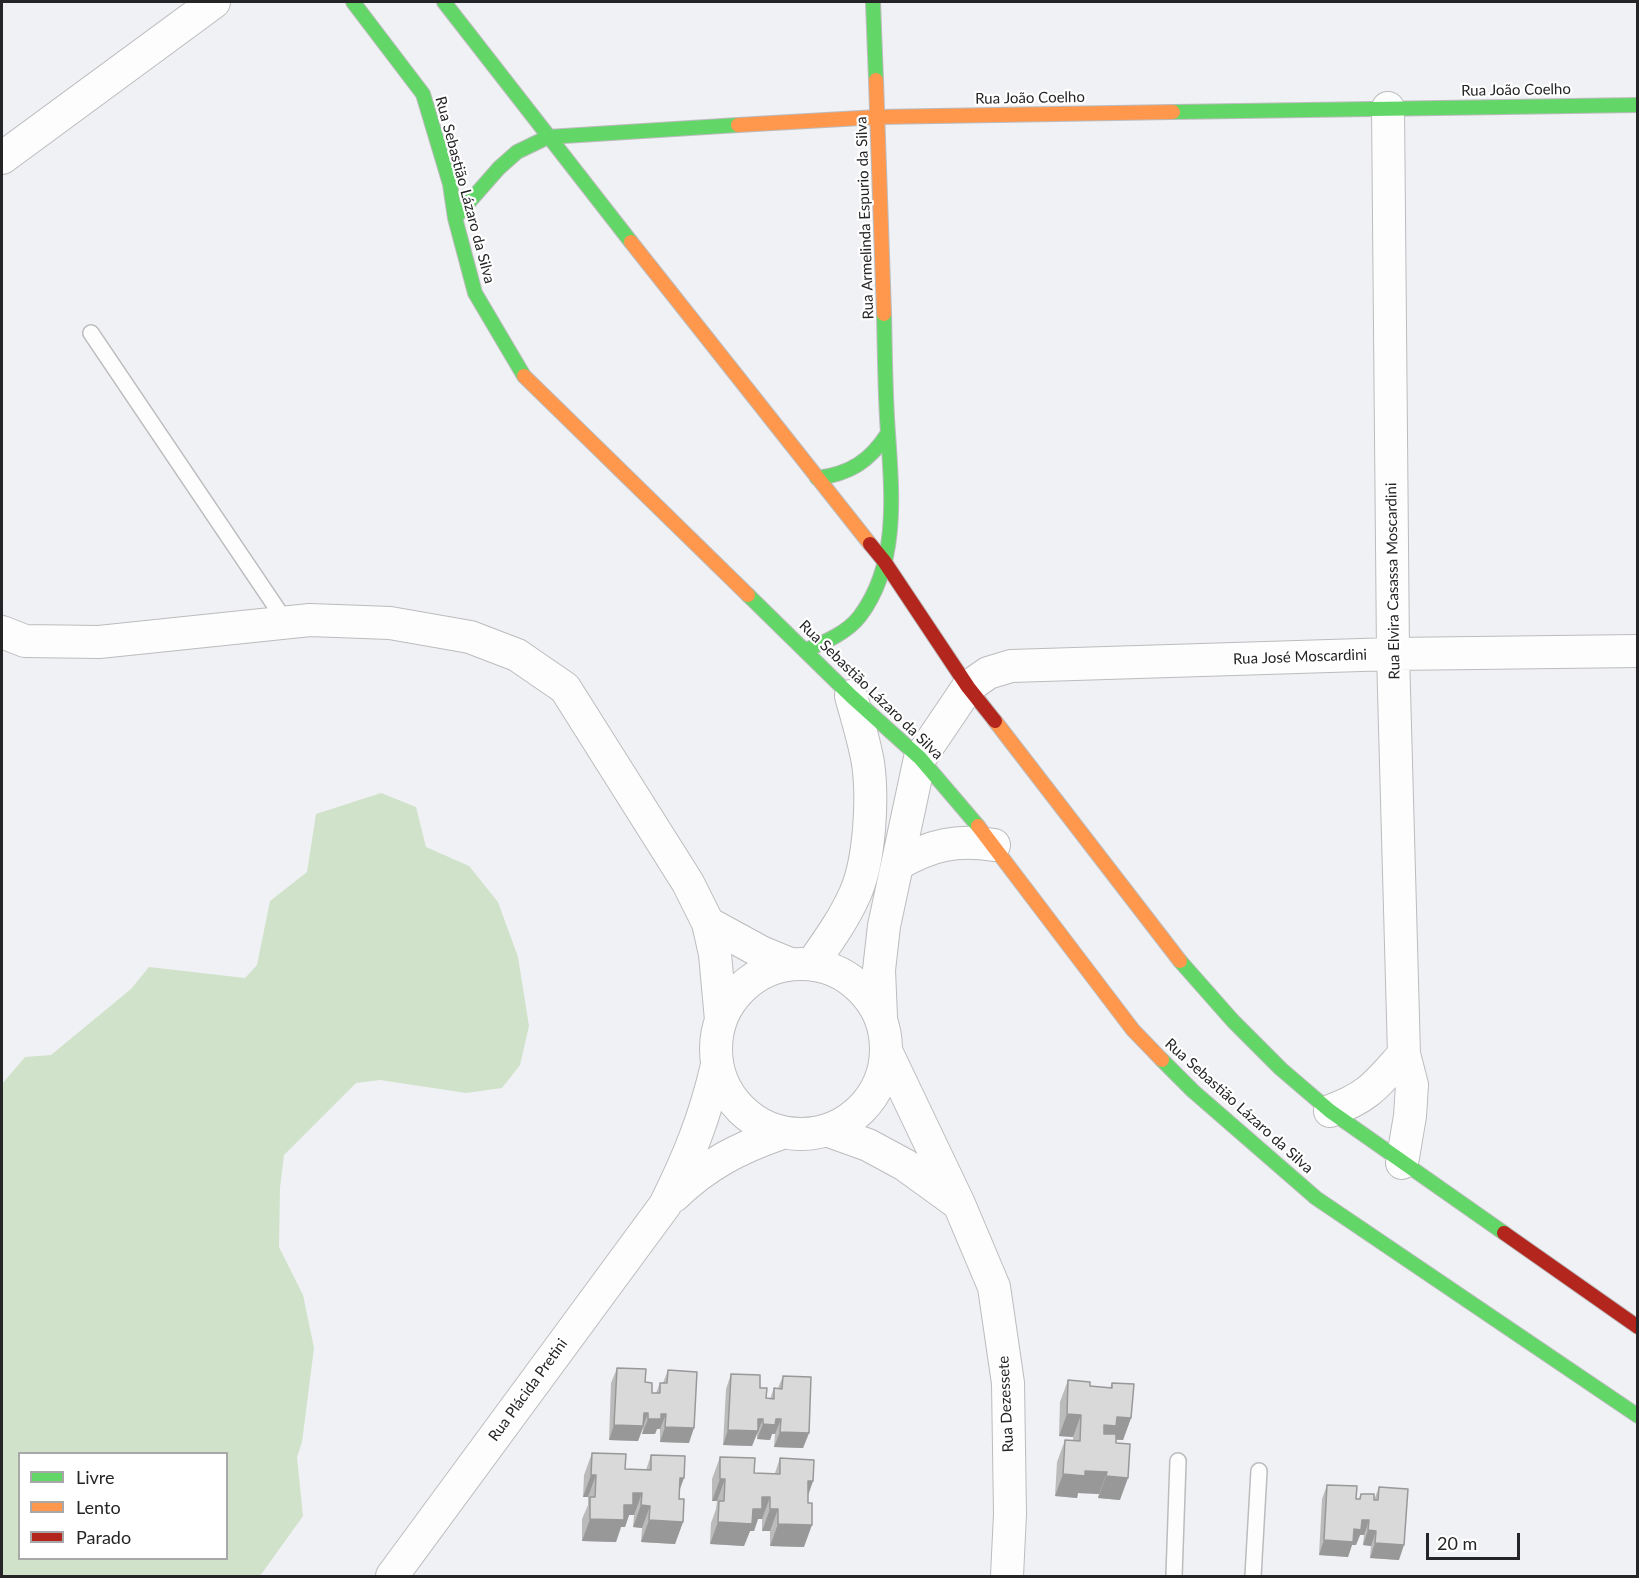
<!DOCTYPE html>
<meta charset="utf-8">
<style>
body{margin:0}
#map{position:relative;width:1639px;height:1578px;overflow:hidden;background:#f0f1f4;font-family:Lato,sans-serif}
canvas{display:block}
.frame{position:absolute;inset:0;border:3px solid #252527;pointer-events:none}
.legend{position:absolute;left:18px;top:1452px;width:210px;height:108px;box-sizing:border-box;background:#fff;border:2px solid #a8a8a9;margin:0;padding:8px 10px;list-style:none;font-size:18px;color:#252527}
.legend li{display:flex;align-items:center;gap:12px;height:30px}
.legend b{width:30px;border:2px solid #a8a8a9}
.scale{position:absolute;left:1426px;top:1533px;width:94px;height:27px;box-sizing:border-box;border:3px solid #252527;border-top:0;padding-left:8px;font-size:18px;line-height:21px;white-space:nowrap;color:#252527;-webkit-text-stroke:4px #fff;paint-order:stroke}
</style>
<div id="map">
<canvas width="1639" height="1578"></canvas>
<div class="frame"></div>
<ul class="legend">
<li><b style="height:8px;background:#63d668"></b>Livre</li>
<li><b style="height:8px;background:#ff974d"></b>Lento</li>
<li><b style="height:8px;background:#b3261e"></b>Parado</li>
</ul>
<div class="scale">20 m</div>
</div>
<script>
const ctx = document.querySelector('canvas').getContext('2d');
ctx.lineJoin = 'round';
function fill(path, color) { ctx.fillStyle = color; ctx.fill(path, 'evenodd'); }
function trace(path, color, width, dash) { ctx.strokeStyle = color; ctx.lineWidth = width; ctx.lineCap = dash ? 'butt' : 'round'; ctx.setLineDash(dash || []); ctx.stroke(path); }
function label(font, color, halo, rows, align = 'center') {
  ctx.font = font + ' Lato,sans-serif'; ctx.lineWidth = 4.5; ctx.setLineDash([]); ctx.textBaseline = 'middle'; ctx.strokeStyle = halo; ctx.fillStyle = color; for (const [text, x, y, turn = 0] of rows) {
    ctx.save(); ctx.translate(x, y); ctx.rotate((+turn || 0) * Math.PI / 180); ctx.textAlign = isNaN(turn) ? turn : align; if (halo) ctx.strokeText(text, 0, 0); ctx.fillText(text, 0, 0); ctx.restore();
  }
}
fill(new Path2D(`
 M381,793L416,807L426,847L469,866L498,902L518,957L529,1026L520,1065L502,1088L466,1093L380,1080L356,1083L284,1155L280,1188L279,1247L303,1295L314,1348L302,1442L297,1457L303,1516L260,1576H2V1084L25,1057L51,1055L131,989L149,967L245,978L257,965L270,901L307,872L316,814ZM20,1454H226V1558H20Z`), '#d0e2ca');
const lane = new Path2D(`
 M91,333L286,622
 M1174,1576L1178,1461
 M1253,1576L1259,1471`);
const street = new Path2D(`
 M1388,108L1393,654L1404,1054L1412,1085L1410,1116L1402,1163
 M2,158L214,2
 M2,632L25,641L99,642L310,620L390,623L470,637L517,655L565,688L688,883L708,923L715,954L721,1020
 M898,864C931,845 956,839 994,845
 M708,923L761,952L790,964
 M716 1049a85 85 0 1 1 170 0a85 85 0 1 1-170 0Z
 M812,964C828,941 844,919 855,894C870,861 873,798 868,763C864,740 857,718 851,696
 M881,1017L879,970L884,926L920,758L968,687L988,673L1011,666L1393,654L1638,651
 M887,1053L959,1204L994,1287L1008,1383L1010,1514L1007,1576
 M1330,1111C1369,1097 1377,1084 1404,1054
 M829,1131L868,1145L905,1165L956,1202
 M674,1196C707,1164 739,1148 782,1133
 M392,1576L665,1205C689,1157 705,1117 717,1065`);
const fast = new Path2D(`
 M353,2L423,94L450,184L455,218L475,293L524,376
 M444,2L631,242
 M873,2L876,80
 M1173,112L1638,105
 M455,218L499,168L517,152L548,137L738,125
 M817,478C850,474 870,461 888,433
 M748,595L851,696L920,758L978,826
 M806,650C825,642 847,633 860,616C899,564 892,494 888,433C885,394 885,354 884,314
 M1180,961L1233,1021L1281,1069L1330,1111L1504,1233
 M1162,1060L1193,1091L1316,1198L1638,1416`);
const slow = new Path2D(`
 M876,80L884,314
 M738,125L878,117L1173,112
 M631,242L870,544
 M524,376L748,595
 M995,721L1180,961
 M978,826L1133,1030L1162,1060`);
const jam = new Path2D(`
 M870,544L884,561L968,687L995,721
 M1504,1233L1638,1327`);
trace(lane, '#bcbcbe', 18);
trace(street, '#bcbcbe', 34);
trace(fast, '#bcbcbe', 16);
trace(slow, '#bcbcbe', 16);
trace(jam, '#bcbcbe', 16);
trace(lane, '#fdfdfd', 15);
trace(street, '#fdfdfd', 32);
trace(fast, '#63d668', 14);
trace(slow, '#ff974d', 14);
trace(jam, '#b3261e', 14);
fill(new Path2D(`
 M617,1368L645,1382L652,1393H656L660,1383H663L668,1370L689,1443L660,1442V1429H657L655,1434H642L643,1428L638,1441L609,1440L611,1383Z
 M731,1374L760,1388L766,1398L770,1399L774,1388H778L783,1376L809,1433L803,1448L774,1447L775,1434H772L770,1440L757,1439V1433L752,1446L723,1445L726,1389Z
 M1068,1380L1090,1386L1110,1388L1112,1383L1131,1418L1123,1440H1116L1120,1500L1098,1498L1099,1494L1078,1493L1077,1498L1055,1496L1057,1462L1065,1440H1073V1437L1059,1436L1060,1402Z
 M592,1453L625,1469L646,1470L651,1455L679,1492V1499L683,1522L675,1544L641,1542L642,1528L633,1527L634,1515H629L625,1527H621L616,1542L582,1541V1519L588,1505V1497H583L584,1475Z
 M720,1457L754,1473H775L780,1458L813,1481L808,1496L804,1547L770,1546V1531H762V1519H758L754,1531H750L744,1546L710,1544L711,1523L716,1509L717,1501H712V1479Z
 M1327,1485L1356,1499H1359L1361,1494L1374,1500L1379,1487L1399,1560L1370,1558L1371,1546L1363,1545L1364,1535H1360L1356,1545H1352L1348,1557L1319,1555L1322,1499Z`), '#bbb');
fill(new Path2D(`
 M644,1413H648L638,1441L609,1440L614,1425Z
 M661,1414H666L660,1429H657L655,1434H642L648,1419Z
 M1067,1414L1081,1415L1073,1437L1059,1436Z
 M1117,1417L1131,1418L1123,1440L1111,1439L1096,1447L1104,1425Z
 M758,1419H763L752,1446L723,1445L728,1430Z
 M776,1419H781L775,1434H772L770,1440L757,1439L763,1424Z
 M665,1427L694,1428L689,1443L660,1442Z
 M780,1432L809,1433L803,1448L774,1447Z
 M1085,1471L1107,1472L1099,1494L1078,1493L1077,1498L1055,1496L1063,1474Z
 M591,1475H596L588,1497H583Z
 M1106,1476L1128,1478L1120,1500L1098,1498Z
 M680,1478H684L676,1500Z
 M720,1479H725L717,1501H712Z
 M808,1481H813L805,1503Z
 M633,1493H642L634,1515H629L625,1527H621L616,1542L582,1541L590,1519L624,1505Z
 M762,1497H770L762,1519H758L754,1531H750L744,1546L710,1544L718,1522L753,1509Z
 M641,1505L650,1506L642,1528L633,1527Z
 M770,1509H778L770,1531H762Z
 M649,1520L683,1522L675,1544L641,1542Z
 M1362,1520H1369L1364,1535H1360L1356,1545H1352L1348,1557L1319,1555L1324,1540L1354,1529Z
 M778,1524L812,1525L804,1547L770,1546Z
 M1368,1530L1376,1531L1371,1546L1363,1545Z
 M1375,1543L1404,1545L1399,1560L1370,1558Z`), '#999899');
const building = new Path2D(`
 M617,1368L646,1369L645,1382L652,1383V1393H660V1383H667L668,1370L697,1372L694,1428L665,1427L666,1414H661V1419H648V1413H644L643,1426L614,1425Z
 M731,1374L760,1375V1388H767L766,1398L774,1399V1388L782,1389L783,1376L811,1377L809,1433L780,1432L781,1419H776L775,1425L763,1424V1419H758V1431L728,1430Z
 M1068,1380L1090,1382V1386L1112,1388V1383L1134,1384L1131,1418L1117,1417L1116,1426L1104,1425V1434H1116V1443L1130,1444L1128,1478L1106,1476L1107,1472L1085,1471V1476L1063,1474L1065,1440L1080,1441L1081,1415L1067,1414Z
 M592,1453L626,1454L625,1469L651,1470V1455L685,1456L684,1478H680L679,1499H684L683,1522L649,1520L650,1506L641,1505L642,1493H633V1505H624V1520L590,1519V1497H595L596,1475H591Z
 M720,1457L755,1458L754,1473L780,1474V1458L814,1460L813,1481H808V1503H812V1525L778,1524V1509H770V1497H762V1509H753L752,1524L718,1522L719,1501H724L725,1479H720Z
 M1327,1485L1357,1486L1356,1499H1360L1361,1494H1374V1500H1378L1379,1487L1408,1489L1404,1545L1375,1543L1376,1531L1368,1530L1369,1520H1362L1361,1530L1354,1529L1353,1542L1324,1540Z`);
fill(building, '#dad9da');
trace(building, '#999899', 1.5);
label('15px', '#252527', '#fff', [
 ["Rua João Coelho",1516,90,-1],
 ["Rua João Coelho",1030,98,-1],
 ["Rua Sebastião Lázaro da Silva",465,190,75],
 ["Rua Armelinda Espurio da Silva",865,218,-92],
 ["Rua Elvira Casassa Moscardini",1393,581,-91],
 ["Rua José Moscardini",1300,657,-2],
 ["Rua Sebastião Lázaro da Silva",871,690,44],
 ["Rua Sebastião Lázaro da Silva",1239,1106,42],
 ["Rua Plácida Pretini",528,1390,-54],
 ["Rua Dezessete",1006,1404,-93]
]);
</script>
